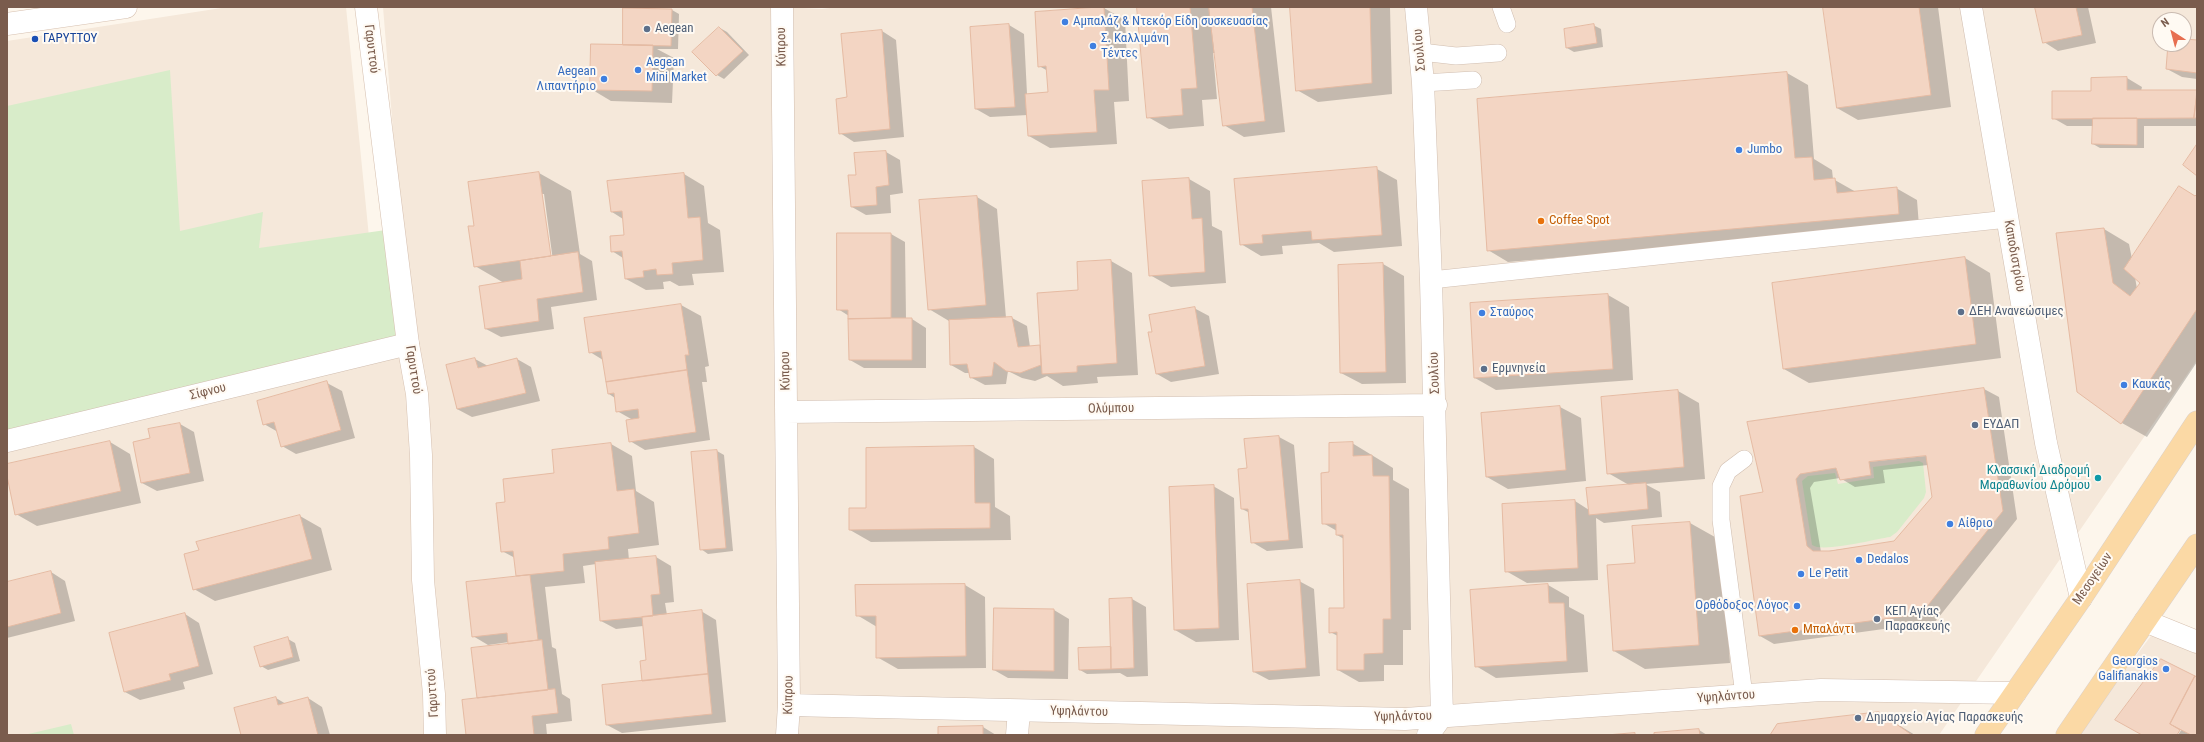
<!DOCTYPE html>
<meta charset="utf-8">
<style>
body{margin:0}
#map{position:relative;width:2204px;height:742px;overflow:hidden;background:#fdf6ec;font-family:"Roboto Condensed",sans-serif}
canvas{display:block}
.frame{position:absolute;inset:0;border:8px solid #7a5c4d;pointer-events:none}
.north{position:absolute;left:2152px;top:12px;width:40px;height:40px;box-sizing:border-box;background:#fffaf3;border:1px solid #cabbb1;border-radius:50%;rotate:324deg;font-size:11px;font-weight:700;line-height:16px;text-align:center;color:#7a5c4d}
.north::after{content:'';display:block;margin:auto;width:14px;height:18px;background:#e76f51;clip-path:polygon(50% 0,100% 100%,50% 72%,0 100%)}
</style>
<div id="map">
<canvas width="2204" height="742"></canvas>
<div class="frame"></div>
<div class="north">N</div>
</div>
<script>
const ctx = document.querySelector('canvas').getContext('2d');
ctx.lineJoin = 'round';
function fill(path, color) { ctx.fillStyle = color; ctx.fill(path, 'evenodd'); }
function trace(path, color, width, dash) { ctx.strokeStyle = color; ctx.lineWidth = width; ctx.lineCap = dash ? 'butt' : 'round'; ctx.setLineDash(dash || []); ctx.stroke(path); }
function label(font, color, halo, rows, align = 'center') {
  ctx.font = font + ' "Roboto Condensed",sans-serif'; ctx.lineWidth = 4; ctx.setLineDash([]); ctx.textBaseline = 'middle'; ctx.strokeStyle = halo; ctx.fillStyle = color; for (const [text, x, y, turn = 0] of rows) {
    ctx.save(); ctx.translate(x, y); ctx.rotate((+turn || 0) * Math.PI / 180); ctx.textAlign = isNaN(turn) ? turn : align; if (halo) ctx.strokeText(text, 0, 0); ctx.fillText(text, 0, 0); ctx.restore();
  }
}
fill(new Path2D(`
 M228,7H346L381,357L411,352L383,7H783L822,9L837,7H2197V360L1939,735H7V41ZM2160,20H2184V44H2160Z
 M2160,624L2197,641V735H2076Z`), '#f5e8da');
fill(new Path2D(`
 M170,70L180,231L263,212L259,248L393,229L408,344L7,432V106Z
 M1919,461L1923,463L1926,492L1924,498L1897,532L1890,537C1875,539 1823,553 1812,545L1802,481L1808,476L1835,473L1838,484L1874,478L1873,467Z
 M71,724L74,735H24Z`), '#d8ecc9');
fill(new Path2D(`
 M1138,7H1271L1285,132L1244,137L1224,125L1215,53H1213L1217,99L1202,100L1204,126L1169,129L1148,117Z
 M1291,7H1390L1392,94L1318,102L1297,90Z
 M1824,7H1938L1951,107L1858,120L1837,108Z
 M2036,7H2088L2096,43L2058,51L2044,42Z
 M1104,8L1125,20L1129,101L1114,102L1117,144L1050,148L1029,136L1028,115L990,117L976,109L971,28L1009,25L1024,34L1027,94L1049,93L1048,71L1039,66L1036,12Z
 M672,10L679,14L678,49H657L674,58L672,103L611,101L591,89L627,46Z
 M1593,25L1601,29L1603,47L1574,52L1567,48Z
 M720,28L727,32L749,55L724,79L717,75Z
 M882,31L896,40L904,137L854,142L840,133L848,98Z
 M2184,40L2197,41V79L2182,77L2167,69L2169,44H2184Z
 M1787,73L1808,85L1814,159L1832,170L1833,179L1856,192L1896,188L1917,200L1919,226L1508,262L1488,250L1478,100Z
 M2127,78L2142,87L2141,91H2197V126H2144V148H2100L2093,144V126H2067L2053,118L2092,92V79Z
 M886,152L900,160L903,193L890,195L891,213L866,215L852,207L857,176Z
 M1377,169L1397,180L1402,246L1334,252L1319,243L1282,246L1283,254L1261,256L1241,244Z
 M539,173L571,191L580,254L592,261L597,300L551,307L554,329L501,337L486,329L480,287L504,283L475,266L476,227L469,183ZM541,194H544L553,261H551Z
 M684,174L704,186L708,223L720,230L724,272L692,274L694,285L679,286L670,281L663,282L664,289L646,290L626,279L623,258L612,251L625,236L623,219L612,212Z
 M1189,179L1210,191L1212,226L1222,231L1226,283L1171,287L1150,275L1143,182Z
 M2197,196V362L2147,437L2122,423L2104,229L2129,244L2132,259ZM2135,277L2141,283L2137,289Z
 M977,197L997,209L1006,318H1012L1027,326L1030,347L1041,346L1079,291L1078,263L1111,261L1132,273L1138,375L1097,377L1098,383L1063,386L1047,376L1035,381L1022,378L1008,371L1006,384L985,385L970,377V373H965L951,365L949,321L929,309Z
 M891,234L905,242L906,319H912L926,328V368H864L850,360L849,316L838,309Z
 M1965,258L1990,273L2001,358L1809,383L1784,369Z
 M1383,264L1404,276L1406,383L1362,384L1341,373L1339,266Z
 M1608,295L1629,307L1633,380L1496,390L1475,378L1471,304Z
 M681,305L701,316L709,366L705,367L707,382H702L710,440L645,450L630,441L633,420L617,411L615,398L609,394L603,360L590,352Z
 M1194,308L1209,316L1219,374L1171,382L1157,374L1153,332Z
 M475,359L488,366L517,359L531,367L540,401L472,417L457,409L447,365Z
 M327,383L342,391L355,438L296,454L282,446L278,432L264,424Z
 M1984,389L1999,397L2017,519L1935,622L1774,644L1760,636L1764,493L1748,422ZM1928,465L1933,497L1894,542L1821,552L1810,488L1814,482L1840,478L1855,487L1885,483L1883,470Z
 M1678,391L1699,403L1705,479L1645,484L1660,492L1662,517L1604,523L1596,518L1598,580L1527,583L1506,571L1575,501L1589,510L1629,485L1608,473L1602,398Z
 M1560,407L1581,418L1586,481L1508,489L1487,477L1482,413Z
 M180,424L194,432L204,481L157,491L142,483L151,439Z
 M1279,437L1294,445L1303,548L1267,551L1252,542L1250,513L1242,509L1248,469Z
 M110,442L130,454L141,503L37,526L16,514L7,465Z
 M1352,443L1393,468V480L1409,489L1411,630H1403V665H1384V681L1359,682L1338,670V636L1330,632L1345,609L1344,539L1337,535V531L1323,523L1330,473Z
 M611,444L632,456L636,491L654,502L659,545L628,549L629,560L656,557L671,566L674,602L665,603L667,615L701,611L716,620L726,722L622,733L607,725L643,682L647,661L643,626L616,629L601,621L596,564L583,566L585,583L545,587L552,647L556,649L562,694L570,699L572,721L546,724L547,735H467L478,699L472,649L509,645V642L488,645L473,636L519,577L517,576L515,558L502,551L506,503L556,474L553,451Z
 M974,447L994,459L995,507L1010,516L1011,540L871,542L850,530L867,509Z
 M717,451L724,455L733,551L708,554L701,549Z
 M1213,486L1234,498L1239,640L1196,642L1175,630Z
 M300,516L321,528L332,570L215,601L194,589L200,551L198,543Z
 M1690,523L1722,541L1730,663L1645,669L1614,651L1636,564L1634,527Z
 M51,572L65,581L75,621L7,638V583Z
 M1299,581L1314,589L1320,676L1269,680L1254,672Z
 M965,585L985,597L986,668L898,669L877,657V627L857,615Z
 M1548,585L1569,597V607L1584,615L1588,672L1496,678L1476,666L1471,590Z
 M1132,599L1146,607L1148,676L1127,677L1120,673L1087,674L1080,670L1110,648Z
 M995,610H1054L1069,619L1068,679L1008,678L994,670Z
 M185,614L199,623L213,674L183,682L185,689L140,700L125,692Z
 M288,639L295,643L300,661L268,670L261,666Z
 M2197,678V735H2178L2182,729H2180L2176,735H2143Z
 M276,698L286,704L308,698L322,707L330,735H242Z
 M1879,713L1915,735H1771Z
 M983,727L996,735H939Z
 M1699,730L1707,735H1655Z`), '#0003');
const building = new Path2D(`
 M1104,7L1109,90H1094L1097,132L1028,136L1025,94L1048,92L1046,66L1038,67L1035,12Z
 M1137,7H1190L1197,88L1181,89L1183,115L1147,118Z
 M1209,7H1252L1265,121L1223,126Z
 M1290,7H1370L1372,83L1296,91Z
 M1823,7H1919L1931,95L1837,108Z
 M2035,7H2076L2082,35L2043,43Z
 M623,8L672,9L671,46L623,45Z
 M1009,24L1015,107L975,109L970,27Z
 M1594,24L1597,43L1566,48L1564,29Z
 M719,27L743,51L716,76L692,52Z
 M882,30L890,129L839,134L836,99L847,97L841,34Z
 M2184,39L2197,40V73L2166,69L2168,44H2184Z
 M591,44L653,45L652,91L590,90Z
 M1787,72L1795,158L1812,157L1814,180L1835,178L1837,193L1897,187L1899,214L1487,251L1477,99Z
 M2127,77V90H2197L2194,118L2052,119V91H2091V78Z
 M2197,95V118H2194Z
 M2093,118H2137V145L2092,144Z
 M2197,144V176L2183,165Z
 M886,151L889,185L876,187L877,205L851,207L848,175H856L854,153Z
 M1377,167L1382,235L1312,240L1311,231L1262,235L1263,243L1240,245L1234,179Z
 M539,172L551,256L474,267L468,226H474L468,182Z
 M684,173L688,218L700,217L703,260L672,263L673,274L657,275L656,269L643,271L644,277L625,279L622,251L611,252L610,236L624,235L622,211L611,212L607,181Z
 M1189,178L1192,219L1202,218L1205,272L1149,276L1142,181Z
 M2179,186L2195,196L2197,194V309L2121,424L2077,392L2056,233L2104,228L2113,283L2130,296L2140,283L2124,269Z
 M977,196L986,305L928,310L919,200Z
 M837,233H891V318L848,319V310H837Z
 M578,252L583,292L537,299L539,321L485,329L479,286L522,279L520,261Z
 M1965,257L1976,344L1783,369L1772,283Z
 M1111,260L1117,363L1077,366V372L1042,374L1037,293L1078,290L1077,262Z
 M1383,263L1386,372L1340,373L1338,265Z
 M1608,294L1613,369L1474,378L1470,303Z
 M681,304L689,355H685L687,370L606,382L601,351L589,353L584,318Z
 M1195,307L1205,366L1156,374L1148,332H1152L1149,315Z
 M1012,317L1018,347L1040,345L1041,365L1020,373L1006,371L994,362L992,376L970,378L967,364L950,365L949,320Z
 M891,318H912V360H849L848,319Z
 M475,358L478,368L517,358L526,393L457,409L446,365Z
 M687,370L696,432L629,442L626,420L639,418L638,409L616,412L614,393L608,394L606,382Z
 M327,381L341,430L281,447L274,422L263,425L257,401Z
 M1984,388L2003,511L1921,614L1759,636L1740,496L1763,492L1747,422ZM1926,456L1932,497L1894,541L1830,551H1813L1807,546L1796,479L1800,474L1836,468L1840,480L1871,475L1869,462Z
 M1678,390L1684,467L1607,474L1601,397Z
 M1560,406L1566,470L1486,477L1481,413Z
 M180,423L190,473L141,483L133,442L150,438L148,429Z
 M1279,436L1289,540L1251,543L1248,509H1241L1238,469L1247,468L1244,439Z
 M110,441L121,491L15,515L7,476V464Z
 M1353,442V456L1372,455L1373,476H1389L1391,619H1383V653L1364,654V670H1337V632L1329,633V608H1344L1343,535H1336V524H1322L1321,473L1329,472V443Z
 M611,443L617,491L634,489L639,533L608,537L609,549L563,554L564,571L516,576L513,551L501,552L496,503L505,502L503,479L554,473L552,450Z
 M974,446L975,503H990V528L849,530V508H866V448Z
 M717,450L726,548L700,550L691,452Z
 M1646,483L1648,509L1589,515L1586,488Z
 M1214,485L1219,628L1174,630L1169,487Z
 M1575,500L1578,568L1505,572L1502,504Z
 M300,515L312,559L193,590L184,554L199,550L196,542Z
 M1690,522L1699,645L1613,651L1607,565L1635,563L1632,526Z
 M656,556L660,594L651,595L653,616L600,621L595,562Z
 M51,571L61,613L7,627V582Z
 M530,575L538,640L508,644L507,633L472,637L466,582Z
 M1300,580L1306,668L1253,672L1247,584Z
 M965,584L966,656L876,658V616H856L855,585Z
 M1548,584L1549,603H1564L1567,661L1475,667L1470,590Z
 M1132,598L1134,668L1111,669L1109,599Z
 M994,608L1054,609V671L993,670Z
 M702,610L708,674L642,681L640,661L646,660L642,617Z
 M185,613L199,666L169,674L171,680L124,692L109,633Z
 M288,637L293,657L260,667L254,647Z
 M542,640L548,690L477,698L471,648Z
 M1111,647V669L1079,670L1078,648Z
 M2161,659L2195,676L2170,724L2180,730L2177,735H2142L2115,720Z
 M708,674L712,714L606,725L602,685Z
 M2195,676L2197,677V735H2191L2170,724Z
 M555,689L558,713L532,716L534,735H466L462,700Z
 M276,697L278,705L308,697L318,735H241L234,708Z
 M1879,712L1912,735H1770L1777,724Z
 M983,726V735H938V727Z
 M1699,729L1700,735H1654V733Z
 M1635,733V735H1607Z`);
fill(building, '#f3d5c3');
trace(building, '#e6bba3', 1);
const lane = new Path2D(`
 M1501,7L1507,24
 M1421,52L1456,56L1498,53
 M1423,83L1473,80
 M1431,280L2008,219
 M1744,459L1728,471L1721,486V520L1744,695`);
const street = new Path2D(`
 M782,7L789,705L787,735
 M1416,7L1423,83L1431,280L1442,716L1428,735
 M1971,7L2046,443L2081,598
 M786,412L1436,405
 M7,441L408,344
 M789,705L1405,719L1821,690L2015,693
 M1017,735L1019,711`);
const secondary = new Path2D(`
 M366,7L408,344L417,394L421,455L423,580L434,694L435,735
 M7,24L126,7
 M2145,621L2197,642`);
const primary = new Path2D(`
 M1986,735L2081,598L2197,422
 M2067,735L2197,545`);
trace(lane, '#d1beb0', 18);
trace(street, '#d1beb0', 23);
trace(secondary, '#d6c0b0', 23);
trace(primary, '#dad1cd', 23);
trace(lane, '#fff', 17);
trace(street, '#fff', 22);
trace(secondary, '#fff', 22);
trace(primary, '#fbd9a5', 22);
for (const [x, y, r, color] of [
 [1065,22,4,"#3f7fe0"],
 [647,29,4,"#5c6f8a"],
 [35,39,4,"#1a4fb4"],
 [1093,46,4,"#3f7fe0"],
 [638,70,4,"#3f7fe0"],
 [604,79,4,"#3f7fe0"],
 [1739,150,4,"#3f7fe0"],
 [1541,221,4,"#e8710a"],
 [1961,312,4,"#5c6f8a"],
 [1482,313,4,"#3f7fe0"],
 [1484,369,4,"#5c6f8a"],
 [2124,385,4,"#3f7fe0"],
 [1975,425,4,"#5c6f8a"],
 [2098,478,4,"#0f9aa8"],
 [1950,524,4,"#3f7fe0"],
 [1859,560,4,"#3f7fe0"],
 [1801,574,4,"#3f7fe0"],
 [1797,606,4,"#3f7fe0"],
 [1877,619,4,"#5c6f8a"],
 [1795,630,4,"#e8710a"],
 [2166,669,4,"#3f7fe0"],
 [1858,718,4,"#5c6f8a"]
]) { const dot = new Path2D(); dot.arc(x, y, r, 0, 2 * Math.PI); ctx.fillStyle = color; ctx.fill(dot); trace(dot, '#fffaf3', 1.5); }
label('13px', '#366cbe', '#fffaf3', [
 ["Αμπαλάζ & Ντεκόρ Είδη συσκευασίας",1073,22],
 ["Σ. Καλλιμάνη",1101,39],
 ["Τέντες",1101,54],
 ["Aegean",646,63],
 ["Mini Market",646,78],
 ["Aegean",596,72,"right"],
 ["Λιπαντήριο",596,87,"right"],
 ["Jumbo",1747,150],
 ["Σταύρος",1490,313],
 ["Καυκάς",2132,385],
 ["Αίθριο",1958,524],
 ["Dedalos",1867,560],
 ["Le Petit",1809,574],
 ["Ορθόδοξος Λόγος",1789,606,"right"],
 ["Georgios",2158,662,"right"],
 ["Galifianakis",2158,677,"right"]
], 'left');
label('13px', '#4e5e75', '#fffaf3', [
 ["Aegean",655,29],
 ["ΔΕΗ Ανανεώσιμες",1969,312],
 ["Ερμνηνεία",1492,369],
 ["ΕΥΔΑΠ",1983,425],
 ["ΚΕΠ Αγίας",1885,612],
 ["Παρασκευής",1885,627],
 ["Δημαρχείο Αγίας Παρασκευής",1866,718]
], 'left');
label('13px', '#164399', '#fffaf3', [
 ["ΓΑΡΥΤΤΟΥ",43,39]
], 'left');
label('13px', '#7a5c4d', '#fffaf3', [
 ["Κύπρου",782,47,-91],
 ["Γαρυττού",371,49,83],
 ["Σουλίου",1420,50,-95],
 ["Καποδιστρίου",2014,256,80],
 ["Γαρυττού",413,370,81],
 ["Κύπρου",786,371,-91],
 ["Σουλίου",1435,373,-92],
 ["Σίφνου",208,392,-14],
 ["Ολύμπου",1111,409,-1],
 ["Μεσογείων",2093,579,-56],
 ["Γαρυττού",433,693,-94],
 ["Κύπρου",789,695,-89],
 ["Υψηλάντου",1726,697,-4],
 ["Υψηλάντου",1079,712,1],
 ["Υψηλάντου",1403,717,-1]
]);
label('13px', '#c56008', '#fffaf3', [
 ["Coffee Spot",1549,221],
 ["Μπαλάντι",1803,630]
], 'left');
label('13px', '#0d838f', '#fffaf3', [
 ["Κλασσική Διαδρομή",2090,471],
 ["Μαραθωνίου Δρόμου",2090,486]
], 'right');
</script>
